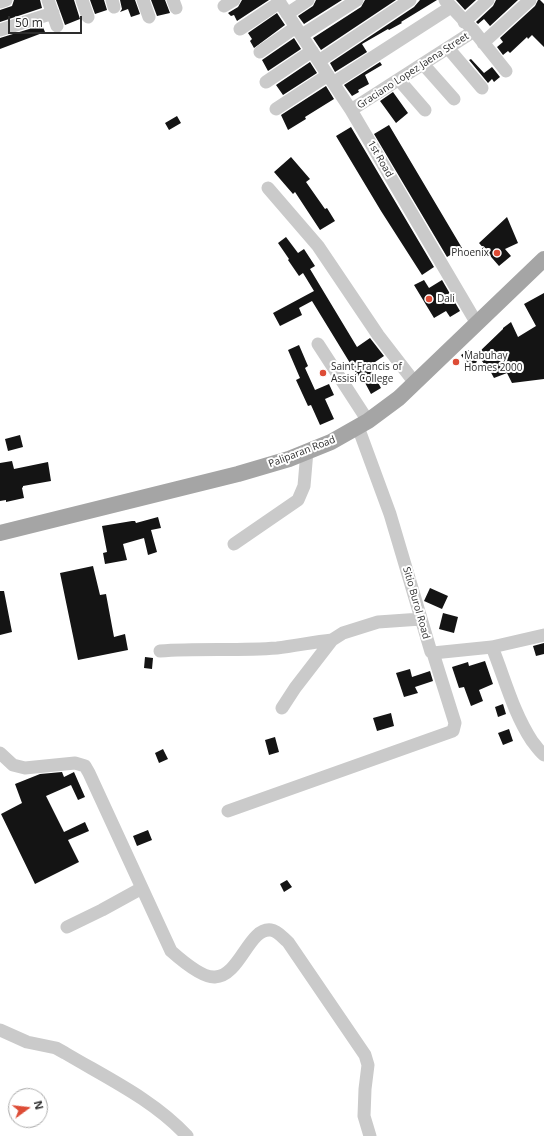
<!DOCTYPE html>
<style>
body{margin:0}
#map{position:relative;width:544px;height:1136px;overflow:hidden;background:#fff;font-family:"Open Sans",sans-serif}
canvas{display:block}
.north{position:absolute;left:8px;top:1088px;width:40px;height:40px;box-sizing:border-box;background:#fff;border:1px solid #ababab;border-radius:50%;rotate:75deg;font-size:11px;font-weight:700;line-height:16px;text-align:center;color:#2d2d2d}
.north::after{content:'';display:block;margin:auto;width:14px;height:18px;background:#dd4c36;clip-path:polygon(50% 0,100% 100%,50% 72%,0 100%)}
.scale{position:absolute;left:8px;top:16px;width:74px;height:18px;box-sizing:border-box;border:2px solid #2d2d2d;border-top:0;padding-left:5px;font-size:12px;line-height:14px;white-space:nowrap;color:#2d2d2d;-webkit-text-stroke:3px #fff;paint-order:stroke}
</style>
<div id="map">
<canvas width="544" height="1136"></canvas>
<div class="north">N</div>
<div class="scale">50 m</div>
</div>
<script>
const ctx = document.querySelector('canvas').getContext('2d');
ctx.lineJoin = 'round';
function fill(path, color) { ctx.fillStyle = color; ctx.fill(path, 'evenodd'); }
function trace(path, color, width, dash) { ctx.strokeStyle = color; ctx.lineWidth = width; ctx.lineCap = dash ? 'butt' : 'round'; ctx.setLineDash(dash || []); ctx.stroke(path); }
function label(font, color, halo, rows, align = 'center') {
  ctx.font = font + ' "Open Sans",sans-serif'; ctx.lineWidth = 4; ctx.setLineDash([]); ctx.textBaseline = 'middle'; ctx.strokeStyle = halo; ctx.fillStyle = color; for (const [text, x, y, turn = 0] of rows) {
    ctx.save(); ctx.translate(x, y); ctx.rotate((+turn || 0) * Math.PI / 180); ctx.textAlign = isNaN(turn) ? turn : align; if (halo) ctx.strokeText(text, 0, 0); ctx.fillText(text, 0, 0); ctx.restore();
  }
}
fill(new Path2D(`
 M14,0H40L42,8L0,22V10L12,6Z
 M56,0H74L80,19L65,25Z
 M90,0H104L107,10L95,14Z
 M120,0H135L140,14L131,17L128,9L120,12L122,9Z
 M151,0H165L170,13L157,16Z
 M242,0H269L237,21L234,15L231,16L228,13L238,7Z
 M316,0H342L304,24L298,16L313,6Z
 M365,0H396L321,50L313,38L361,7Z
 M420,0H437L401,22L402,23L389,30L388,29L362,44L367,52L335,72L330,63L414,7Z
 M456,0H476L465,10Z
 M496,0H518L490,26L484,19L478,24L476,22L493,6Z
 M538,0H540L544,4V47L532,35L528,39L527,37L510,53L508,51L503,55L497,47L503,42L500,38L535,6Z
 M277,13L285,25L254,48L250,41L252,39L248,33Z
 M42,25L45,32L0,49V38Z
 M294,38L301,49L268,71L262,60Z
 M471,59L484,73L492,67L500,77L494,82L492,79L488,83L469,60Z
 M310,62L317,73L283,95L276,85Z
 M380,62L382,65L365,75L369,84L358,90L359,92L352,96L344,85Z
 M326,86L334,99L305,117L306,119L288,130L281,115Z
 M393,92L408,113L396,123L380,101Z
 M177,116L181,123L169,130L165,123Z
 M389,125L462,248L447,257L374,134Z
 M351,127L434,267L422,275L381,211L336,136Z
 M291,157L310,179L306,182L325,209L327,208L335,221L320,230L295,192L293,194L274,172Z
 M507,217L518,243L505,249L511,256L499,266L479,243Z
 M286,237L298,253L304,249L315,266L310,269L357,347L370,338L384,356L369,366L381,388L371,394L363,379L361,381L312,301L299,308L302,315L280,326L273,313L314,291L303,273L299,276L288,260L289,259L278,243Z
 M424,280L429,288L442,280L460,311L450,317L446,311L434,318L414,285Z
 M544,293V379L512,383L507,373L494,378L488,367L487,368L477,354L503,329V328L511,322L518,337L536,326L524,304Z
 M299,345L308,366L305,368L315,390L329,384L334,395L325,399L334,419L320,425L311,405L308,406L296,380L300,378L288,350Z
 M469,350L477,362L469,367L461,355Z
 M20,435L23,447L8,451L5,439Z
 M12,461L14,469L48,462L51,481L23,486V487L22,488L24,498L6,502V500L0,501V463Z
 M158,517L161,528L151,530L157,552L148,555L144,538L123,544L127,560L105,564L103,553L107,552L102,526L132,521H135L136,523Z
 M93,566L100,595L106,594L114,637L125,634L128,650L78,660L60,573Z
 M430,588L448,596L442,609L424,601Z
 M0,591H4L12,632L0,635Z
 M443,613L458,617L454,633L439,629Z
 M544,643V654L536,656L533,646Z
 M145,657L153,658L152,669L144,668Z
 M485,661L493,684L479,690L483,701L471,706L464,687L459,688L452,667L468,662L469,666Z
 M410,669L412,677L430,671L433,681L415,687L418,693L404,697L396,673Z
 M503,704L506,714L498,717L495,707Z
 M391,713L394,726L377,731L373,718Z
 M509,729L513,741L503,745L498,733Z
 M275,737L279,752L269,755L265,740Z
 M163,749L168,759L159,763L155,753Z
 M62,772L64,777L74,772L85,797L78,800L71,785L46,796L64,832L85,822L89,831L68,840L79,862L35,884L1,814L22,803L15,784L40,774Z
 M148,830L152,840L137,846L133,836Z
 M287,880L292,887L284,892L280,884Z`), '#141414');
trace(new Path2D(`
 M48,0L57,26
 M82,0L88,17
 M112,0L114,7
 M143,0L149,17
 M173,0L176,8
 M278,0L351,110L476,322
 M445,0L474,31L506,71
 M0,2L6,0
 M224,6L234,0
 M287,14L308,0
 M464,22L488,0
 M240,29L280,2
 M0,30L53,13
 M302,35L357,0
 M483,43L530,0
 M448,48L482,88
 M260,52L296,27
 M319,61L410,0
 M423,64L454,99
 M399,80L425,110
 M266,82L312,51
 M333,83L451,7
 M276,109L328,75
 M351,110L474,31
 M268,188L318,246L378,335L415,383
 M318,344L368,421
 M358,427L390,514L431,652L433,653L492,647L544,635
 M234,544L298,500L304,486L307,451
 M492,647C505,679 513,712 532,741C536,746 539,751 544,755
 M160,651C199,648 238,651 277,648C295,646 313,642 332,640
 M282,708L295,688L332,640L343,633L378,622L421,619
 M0,753L13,765L25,768L75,763L85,766L89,773L171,951C180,959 202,978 215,977C240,976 249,927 271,930C278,931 283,938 288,942L365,1055L368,1065L365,1089L364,1116L370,1136
 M228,811L453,731L455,723L433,653
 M67,927L102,910L142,888
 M0,1030L27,1042L56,1048L65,1053C107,1078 154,1100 187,1136`), '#cacaca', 13);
trace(new Path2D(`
 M0,533L238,474L289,459L331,442L368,421L399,398L544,259`), '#a5a5a5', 16);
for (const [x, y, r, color] of [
 [497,253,4,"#dd4c36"],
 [429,299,4,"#dd4c36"],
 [456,362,4,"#dd4c36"],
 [323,373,4,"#dd4c36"]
]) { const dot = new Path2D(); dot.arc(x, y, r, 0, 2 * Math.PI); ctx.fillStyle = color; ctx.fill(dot); trace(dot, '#fff', 1.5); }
label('10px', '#2d2d2d', '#fff', [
 ["Graciano Lopez Jaena Street",413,71,-33],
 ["1st Road",380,159,60],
 ["Paliparan Road",302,452,-21],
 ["Sitio Burol Road",416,603,74]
]);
label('10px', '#2d2d2d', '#fff', [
 ["Phoenix",489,253,"right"],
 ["Dali",437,299],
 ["Mabuhay",464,356],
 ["Homes 2000",464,368],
 ["Saint Francis of",331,367],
 ["Assisi College",331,379]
], 'left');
</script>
